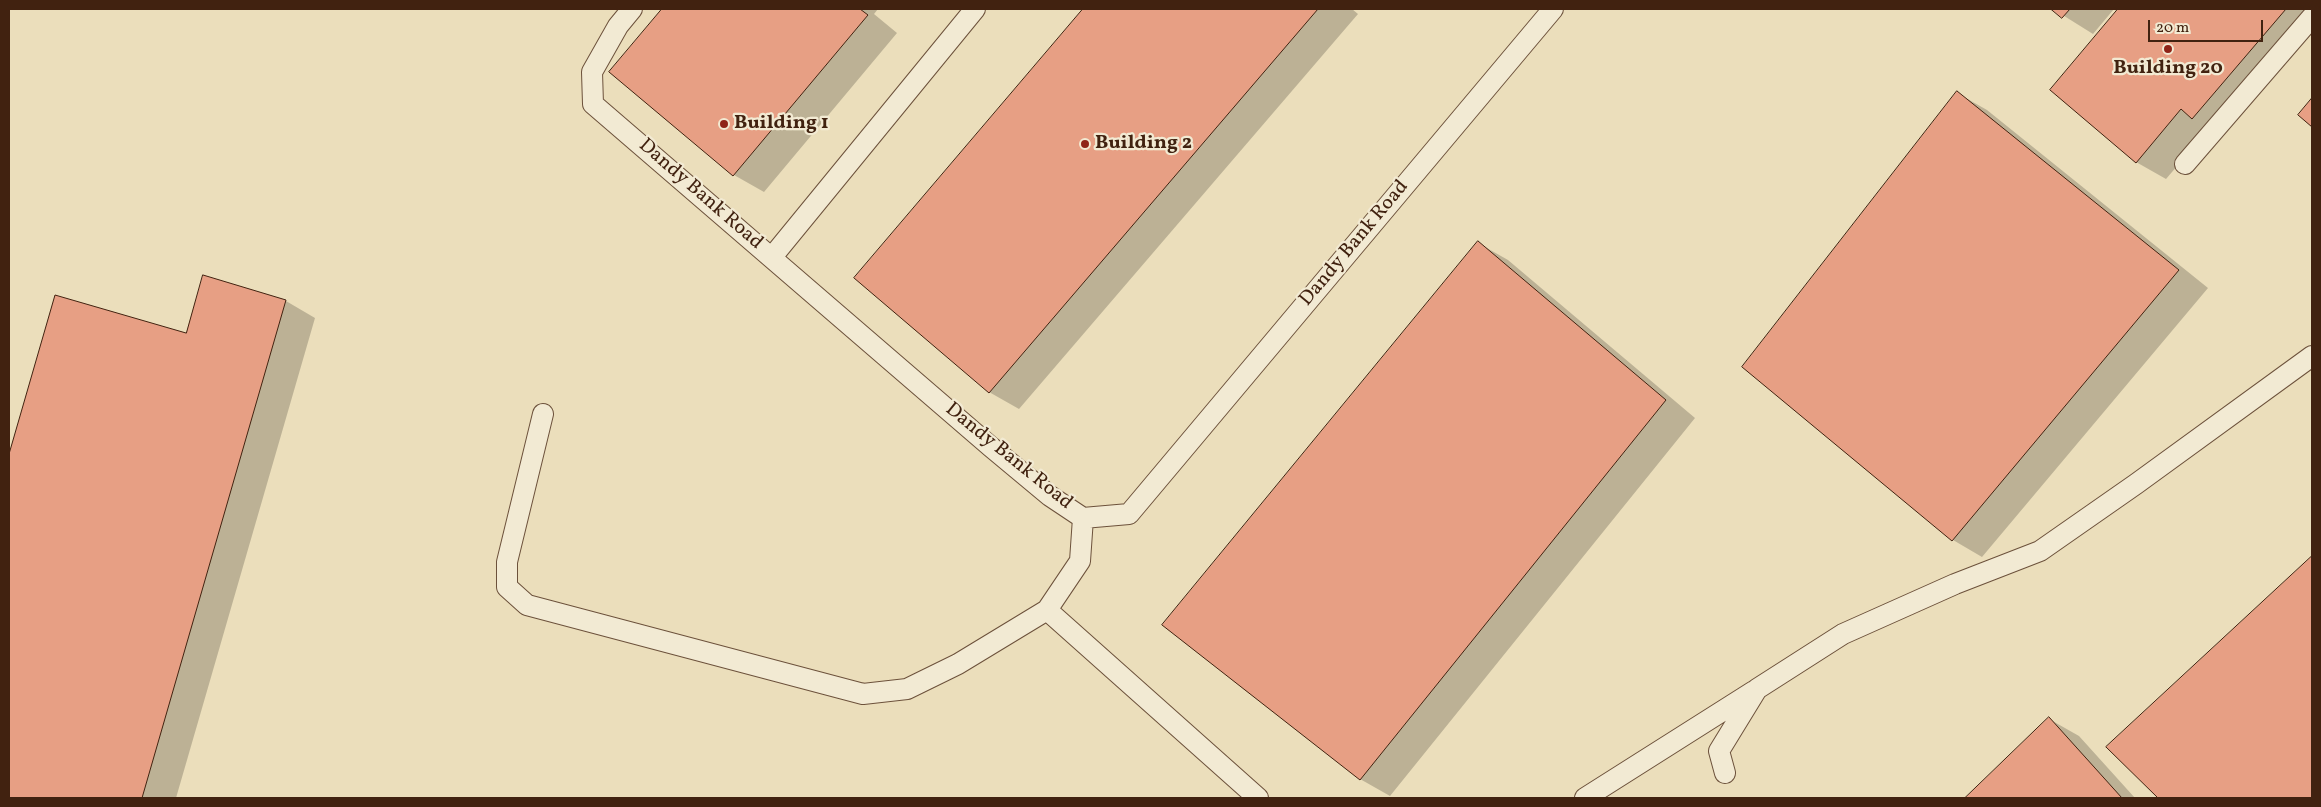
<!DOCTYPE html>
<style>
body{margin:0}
#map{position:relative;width:2321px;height:807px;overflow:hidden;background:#ebdebb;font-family:Vollkorn,serif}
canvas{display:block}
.frame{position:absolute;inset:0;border:10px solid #412210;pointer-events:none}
.scale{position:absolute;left:2148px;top:20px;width:115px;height:22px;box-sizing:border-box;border:2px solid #412210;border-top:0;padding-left:6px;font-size:15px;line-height:18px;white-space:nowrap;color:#412210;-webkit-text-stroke:4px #f2ead3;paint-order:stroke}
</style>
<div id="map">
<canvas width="2321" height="807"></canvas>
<div class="frame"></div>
<div class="scale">20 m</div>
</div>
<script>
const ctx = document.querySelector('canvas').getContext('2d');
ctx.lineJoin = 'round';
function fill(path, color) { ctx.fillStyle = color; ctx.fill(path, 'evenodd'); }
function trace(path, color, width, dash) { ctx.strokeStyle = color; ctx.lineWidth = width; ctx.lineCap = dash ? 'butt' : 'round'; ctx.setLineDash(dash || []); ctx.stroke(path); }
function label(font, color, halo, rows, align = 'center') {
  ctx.font = font + ' Vollkorn,serif'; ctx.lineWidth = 4.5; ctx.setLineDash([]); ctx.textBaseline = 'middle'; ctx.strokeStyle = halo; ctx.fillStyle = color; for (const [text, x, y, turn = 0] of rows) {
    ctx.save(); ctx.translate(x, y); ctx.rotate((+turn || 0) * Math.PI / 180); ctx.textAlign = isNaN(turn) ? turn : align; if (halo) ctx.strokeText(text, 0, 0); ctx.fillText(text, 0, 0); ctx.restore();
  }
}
fill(new Path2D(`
 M663,9H878L874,14L897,33L764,192L734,175L610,71Z
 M1085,9H1352L1358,14L1019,409L989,392L856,278Z
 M2053,9H2114L2093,34Z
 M2119,9H2312L2166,179L2136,162L2052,90Z
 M1957,93L1987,110L2208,288L1982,557L1953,540Z
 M1478,243L1508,260L1695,418L1390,796L1360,779Z
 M56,296L187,335L286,301L315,318L176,798H9V459Z
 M2312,558V798H2159L2108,747Z
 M2049,719L2079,736L2135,798H1967Z`), '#0003');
const building = new Path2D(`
 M662,9H860L868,15L733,176L609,72Z
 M1083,9H1318L989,393L854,278Z
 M2051,9H2070L2062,18Z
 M2118,9H2286L2192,119L2181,109L2136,163L2050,90Z
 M1957,91L2179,270L1952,541L1742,367Z
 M2312,98V127L2298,115Z
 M1478,241L1666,400L1360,780L1162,625Z
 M203,275L286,300L142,798H9V454L55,295L186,333Z
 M2312,556V798H2158L2106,747Z
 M2049,717L2122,798H1965Z`);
fill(building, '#e79f84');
trace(building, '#412210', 1);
const service = new Path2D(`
 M632,9L618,26L592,72L593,104L991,447L1050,496L1083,518L1129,514L1553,9
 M2185,164L2312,17
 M772,257L975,9
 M543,414L507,562V587L527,605L863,694L907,689L958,664L1047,610
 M1083,518L1080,561L1047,610L1258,798
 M1725,773L1719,751L1757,689L1843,634L1955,584L2040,551L2136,484L2312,356
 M1585,798L1754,691`);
trace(service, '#6c513b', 22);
trace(service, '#f2ead3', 20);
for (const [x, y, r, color] of [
 [2168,49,5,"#8f2418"],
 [724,124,5,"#8f2418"],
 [1085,144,5,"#8f2418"]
]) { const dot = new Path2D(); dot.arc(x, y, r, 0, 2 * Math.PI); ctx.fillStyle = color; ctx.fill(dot); trace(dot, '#f2ead3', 2); }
label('bold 20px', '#412210', '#f2ead3', [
 ["Building 20",2168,69,"center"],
 ["Building 1",734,124],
 ["Building 2",1095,144]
], 'left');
label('20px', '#412210', '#f2ead3', [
 ["Dandy Bank Road",700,195,41],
 ["Dandy Bank Road",1355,244,-50],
 ["Dandy Bank Road",1008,457,39]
]);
</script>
